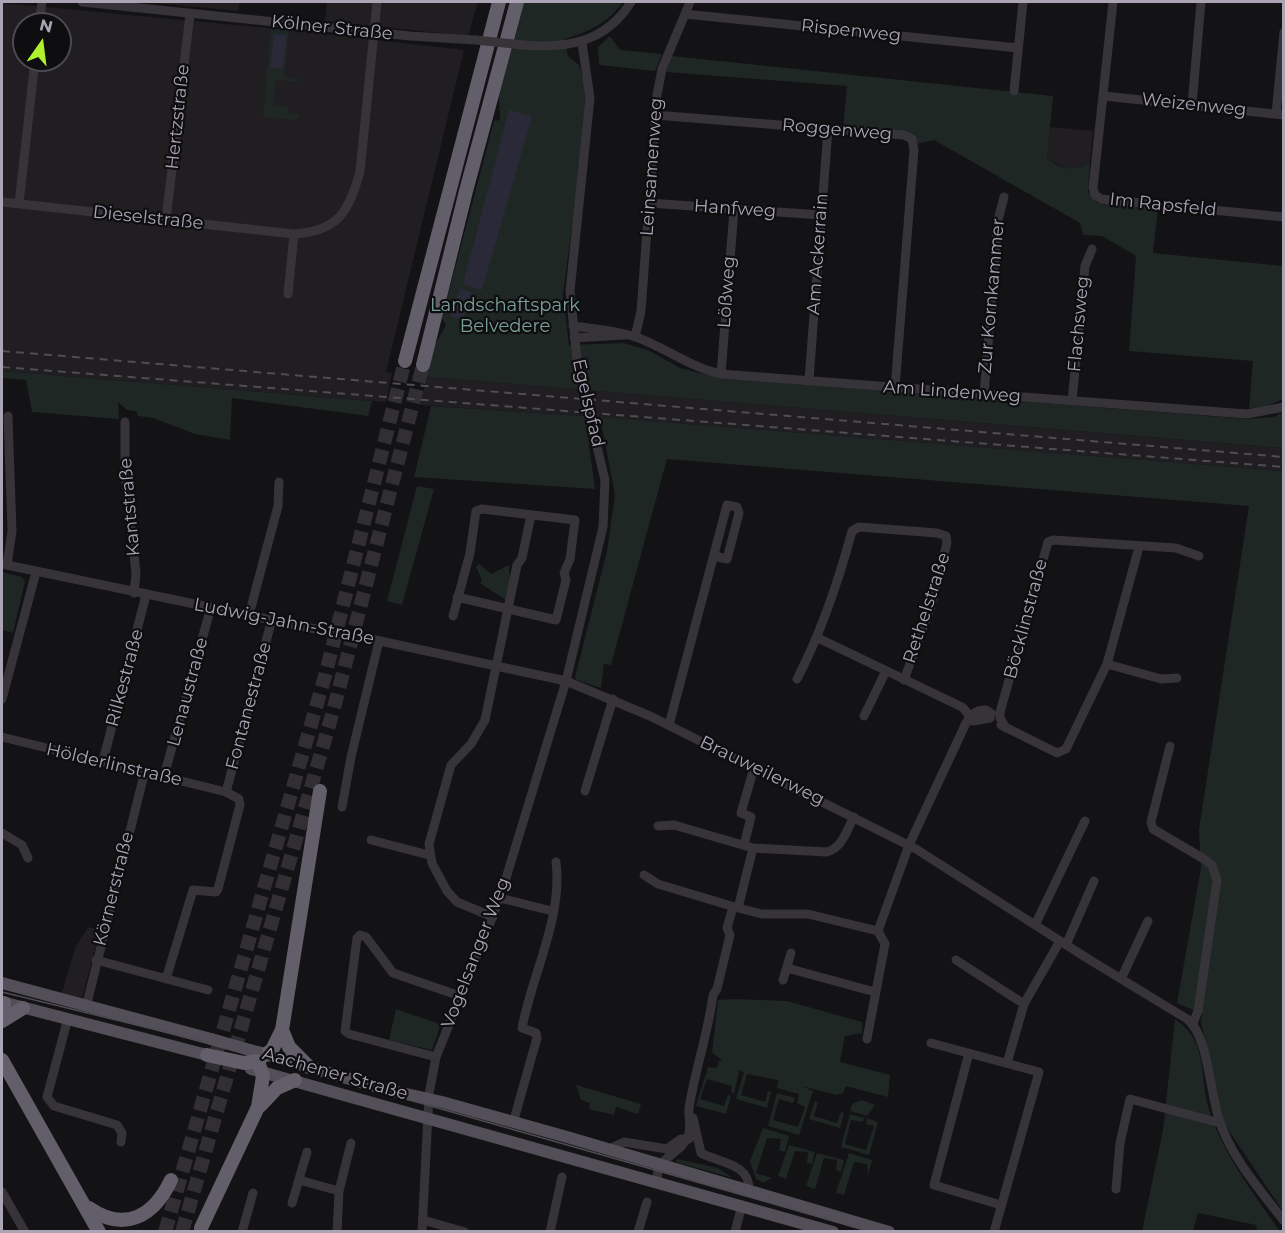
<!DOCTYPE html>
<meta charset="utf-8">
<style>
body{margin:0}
#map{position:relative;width:1285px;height:1233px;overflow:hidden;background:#131214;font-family:Montserrat,sans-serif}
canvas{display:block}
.frame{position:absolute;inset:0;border:3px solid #aaa4b4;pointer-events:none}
.north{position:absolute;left:12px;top:12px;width:60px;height:60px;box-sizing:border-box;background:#0e0d0f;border:2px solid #4c4951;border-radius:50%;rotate:14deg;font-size:16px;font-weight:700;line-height:24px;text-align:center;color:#aaa4b4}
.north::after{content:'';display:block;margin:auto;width:21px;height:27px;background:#b0f12d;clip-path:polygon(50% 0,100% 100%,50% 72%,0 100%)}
</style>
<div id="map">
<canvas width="1285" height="1233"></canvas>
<div class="frame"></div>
<div class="north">N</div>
</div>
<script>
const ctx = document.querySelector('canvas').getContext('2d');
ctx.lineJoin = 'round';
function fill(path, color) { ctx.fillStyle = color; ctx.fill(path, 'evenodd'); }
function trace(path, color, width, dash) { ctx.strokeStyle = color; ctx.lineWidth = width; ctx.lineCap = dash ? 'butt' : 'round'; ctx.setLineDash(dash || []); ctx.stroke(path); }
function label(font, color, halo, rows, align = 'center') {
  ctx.font = font + ' Montserrat,sans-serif'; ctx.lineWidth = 4.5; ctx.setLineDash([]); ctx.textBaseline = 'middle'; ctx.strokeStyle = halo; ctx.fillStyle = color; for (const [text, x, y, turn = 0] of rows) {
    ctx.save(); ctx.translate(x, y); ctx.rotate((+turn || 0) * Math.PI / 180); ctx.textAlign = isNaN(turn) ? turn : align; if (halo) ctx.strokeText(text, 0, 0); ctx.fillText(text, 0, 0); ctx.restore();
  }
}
fill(new Path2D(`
 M147,2H240L238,11Z
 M327,2H478L468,36L325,21Z
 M2,3L289,30L464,50L386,372L392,373L386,402L2,371ZM24,24H60V60H24Z
 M1050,127L1093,131L1090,162L1078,168L1068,169L1050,161L1047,158Z
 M427,377L1283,448V471L600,417L420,405Z
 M88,927L100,930L82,998L62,993L75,948Z`), '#201e21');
fill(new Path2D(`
 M524,2H623C608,23 589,32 564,39L568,56L579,65L586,89V122L563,294L569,345L623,343L648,350L680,368L720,378L1247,419L1274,417L1283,412V448L427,377L433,348L446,325L442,318L494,121L500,120L499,95Z
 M271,29L289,30L284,77L299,79L298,82L276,80L273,105L288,107V113L300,114L298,120L263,117Z
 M610,36L620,50L662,54L655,71L599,65L598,47Z
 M672,56L1053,96L1047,158C1060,170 1076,172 1090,162L1088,192L1097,203L1158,209L1153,253L1283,266V399L1264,407L1249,408L1253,361L1129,351L1136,256L1102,236L1083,235L1080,223L934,140L916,144L914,138L843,128L847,86L666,72Z
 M2,371L372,401L368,416L232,398L230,440L195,434L153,418L138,416L136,411L127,410L118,402L119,419L32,412L26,380L2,378Z
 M431,406L585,416L595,489L414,477Z
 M600,417L1283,471V1211L1223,1122L1201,1021L1202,1014L1177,1003L1201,868L1199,829L1249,506L667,459L611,665L604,664L601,688L577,680L575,677L607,551L615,495Z
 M417,486L434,489L402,605L387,601Z
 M479,564L491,574L509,565V574L513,575L507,601L480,583L482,580L476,567Z
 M2,572L22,577L25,581L13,633L2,630Z
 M735,999L787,1001L862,1022V1033L845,1036L840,1062L890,1075L888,1097L846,1086L843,1093L837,1095L801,1086L813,1091L799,1135L768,1126L777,1093L795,1098L793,1103L779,1099L773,1120L798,1127L805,1107L797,1103L799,1094L777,1088L778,1080L747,1074L741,1095L765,1102L768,1091L771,1092L767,1108L736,1099L744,1072L735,1070L739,1072L734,1094L731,1092L732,1086L707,1079L700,1099L724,1106L728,1095L731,1096L726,1114L696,1106L708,1067L717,1068L719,1061L722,1060L712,1053L718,1000Z
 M396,1009L437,1023L442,1021L432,1050L389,1040Z
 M1175,1019C1206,1040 1200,1068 1207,1102C1217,1145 1254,1195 1280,1231H1257L1256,1225L1198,1213L1193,1231H1142L1163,1130Z
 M576,1085L641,1104L638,1114L616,1107L614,1115L589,1109L590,1103L581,1100Z
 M862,1100L875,1105L867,1116L850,1111L852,1104Z
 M815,1101L818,1102L814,1116L837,1123L841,1112L844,1113L840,1128L809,1119Z
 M850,1114L864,1118L863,1122L851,1120L845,1144L866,1150L874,1126L866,1124L867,1118L878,1122L869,1155L841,1147Z
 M763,1128L789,1136L785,1152L779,1150L781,1139L767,1138L756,1173L772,1178L763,1183L756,1179L750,1161Z
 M789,1145L815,1152L812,1164L807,1163L808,1152L795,1151L786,1179L778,1176Z
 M817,1153L844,1160L841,1172L836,1170L837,1160L824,1158L815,1189L806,1186Z
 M849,1153L872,1160L868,1175L867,1164L854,1162L844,1195L836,1193Z
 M677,1159L718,1168L733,1178L676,1162Z`), '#1e2724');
fill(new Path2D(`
 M274,34L287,35L283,69L270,67Z
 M509,110L532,116L482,290L463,284Z
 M460,288L472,293L462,321L450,316Z`), '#2a2937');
trace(new Path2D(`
 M165,1232L325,676L405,361
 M182,1232L334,708L423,365`), '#312f34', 14, [14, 7]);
trace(new Path2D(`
 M82,2L410,36L476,40
 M1113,2L1093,188L1095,195L1101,199L1284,217
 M685,14L1018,48
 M39,24L42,2
 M523,45C567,49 606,42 631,2
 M1014,91L1023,2
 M1104,96L1284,115
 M1192,105L1201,2
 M1276,114L1284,32
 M655,115L904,135L912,139L914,150L895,388
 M2,202L294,234C339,231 348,212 360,172L377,2
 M649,203L821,215
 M19,204L35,60
 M166,220L190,14
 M288,294L294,234
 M573,326C595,329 615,330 636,337C666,348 690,367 721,374L1247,414L1284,407
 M635,337L641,311L657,95L662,69L690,2
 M574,338L625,335
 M721,374L734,210
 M809,380L828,129
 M984,395L998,220L1004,197
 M1072,401L1085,266L1092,249
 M125,422V473L136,573L134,593
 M2,564L315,629
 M7,565L12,531L8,416
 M249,615L278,506L279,482
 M453,616L470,553L476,511L482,509L575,520L570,559L564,573L566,580L556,620L457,597
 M366,638L566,681L650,716L916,849L1090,960L1187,1019C1208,1034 1210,1093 1219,1119C1230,1156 1261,1191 1284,1221
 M818,638L962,707C967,711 969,717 973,721L990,718L991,713L986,710C975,710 972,714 966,723L909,845L878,931
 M1107,664L1161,679L1177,678
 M797,679C822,631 838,583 852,531L859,527L937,533L946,536L947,543L930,609L904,680
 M2,699L36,572
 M864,716L886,671
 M669,725L727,505L737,507L739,513L727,559L714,556
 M1001,725L1057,753L1066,749L1107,664L1139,547
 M1006,728L1000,718V712L1048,542L1053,540L1176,548L1199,556
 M2,737L226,792L239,799L240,805L218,889L216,892L193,890L166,979
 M1170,746L1151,822L1153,829L1204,859L1212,865L1217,880L1198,1011L1193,1023
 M103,761L146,595
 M164,776L211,607
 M585,791L613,699
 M226,792L272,619
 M342,807L351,757L379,641
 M658,826L674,825L753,848L827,852C843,847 846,831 854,817
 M2,833L22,845L28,858
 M371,840L429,855
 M744,845L751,817L741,813L754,768
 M644,875L658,884L738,908L762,914H808L878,931L885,944L867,1039
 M500,898L552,911
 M738,908L753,848
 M493,917L457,902L447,891L432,863L429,844L451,765L471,744L485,720L517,565L522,558L531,515
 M1035,925L1085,821
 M1066,945L1094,881
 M96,960L208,990
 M956,960L1024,1004
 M787,968L875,992
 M1121,979L1148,921
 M783,980L791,953
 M86,1007L145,771
 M68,1018L47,1097L54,1106L117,1125L122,1133L121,1142
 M931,1043L1039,1072L994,1232
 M969,1053L934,1185L1001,1205
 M436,1057L349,1034L345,1031L357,938L360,935L366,937L393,973L460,996
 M1007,1063L1024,1004L1060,941
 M693,1118L701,1153C719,1163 750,1163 749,1190
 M513,1123L537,1038L536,1033L522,1028C532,975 563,917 556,862
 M609,1149L624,1142L667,1149L681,1139H689
 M299,1180L339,1191
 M658,1183C652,1158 681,1155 688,1136C692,1127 688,1117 689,1108C695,1070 708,1034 713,995L717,989L730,935L727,928L733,907
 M1116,1189L1120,1143L1130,1099L1220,1123
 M2,1192L25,1232
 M292,1203L307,1152
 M423,1220L465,1232
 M242,1232L253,1193
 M337,1232L339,1191L351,1143
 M422,1232L429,1094L436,1057L500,898L566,681L603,527L605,480L578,368L570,291L590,98L582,43
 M550,1232L562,1177
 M638,1232L647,1202
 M735,1232L742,1205`), '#363339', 9);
trace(new Path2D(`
 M2,983L211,1039
 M2,1002L207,1055
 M258,1052L384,1089L442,1102L567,1137L889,1232
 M251,1069L833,1232`), '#534f58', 12);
trace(new Path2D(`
 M405,361L499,2
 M423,365L466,191L517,2
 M2,1012L4,1003
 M2,1021L23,1008
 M282,1030L289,1047L309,1067
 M2,1060L99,1232
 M256,1061L272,1050L282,1030L320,791
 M260,1106L277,1088L295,1080
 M89,1208C125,1233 154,1216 171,1180
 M201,1228L258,1107L263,1076L255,1053`), '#635f6a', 14);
trace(new Path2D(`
 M2,992L210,1043L872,1232`), '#4f4c54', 1.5);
trace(new Path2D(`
 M2,351L1284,457
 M2,367L1284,467`), '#4f4c54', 2, [8, 6]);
trace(new Path2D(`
 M476,40L523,45
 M315,629L366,638`), '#363339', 9);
trace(new Path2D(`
 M211,1039L257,1052`), '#534f58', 12);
trace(new Path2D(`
 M207,1055L244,1063L256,1061`), '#635f6a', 14);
label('18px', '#aaa4b4', '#0e0d0f', [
 ["Kölner Straße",332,28,6],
 ["Rispenweg",851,31,6],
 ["Weizenweg",1194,105,6],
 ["Hertzstraße",178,117,-84],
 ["Roggenweg",837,130,5],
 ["Leinsamenweg",652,167,-86],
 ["Im Rapsfeld",1163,205,6],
 ["Hanfweg",735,209,4],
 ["Dieselstraße",148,218,6],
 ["Am Ackerrain",818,254,-86],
 ["Lößweg",727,292,-86],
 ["Zur Kornkammer",992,296,-85],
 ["Flachsweg",1079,324,-85],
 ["Am Lindenweg",952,392,4],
 ["Egelspfad",588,403,77],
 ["Kantstraße",130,507,-95],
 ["Rethelstraße",927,608,-72],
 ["Böcklinstraße",1026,619,-75],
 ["Ludwig-Jahn-Straße",284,622,11],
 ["Rilkestraße",125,678,-75],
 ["Lenaustraße",188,692,-75],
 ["Fontanestraße",249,706,-75],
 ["Hölderlinstraße",114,765,13],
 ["Brauweilerweg",762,771,26],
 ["Körnerstraße",114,889,-76],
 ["Vogelsanger Weg",476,953,-69],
 ["Aachener Straße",335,1074,16]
]);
label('18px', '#7aa096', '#0e0d0f', [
 ["Landschaftspark",505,306],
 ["Belvedere",505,327]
]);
</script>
